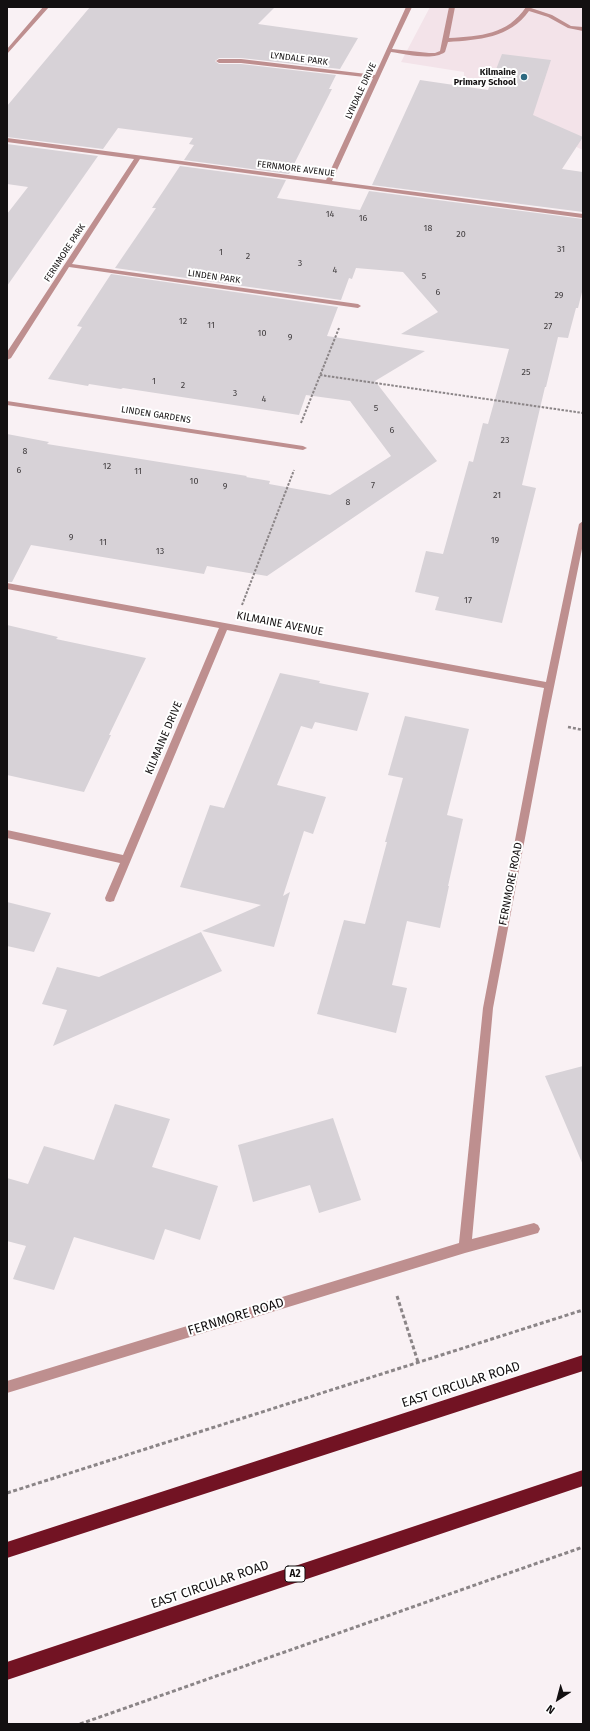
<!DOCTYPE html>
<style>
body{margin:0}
#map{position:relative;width:590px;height:1731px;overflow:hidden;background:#f9f1f4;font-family:"Fira Sans",sans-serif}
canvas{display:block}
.frame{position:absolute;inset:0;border:8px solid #131011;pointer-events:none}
.north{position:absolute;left:538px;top:1679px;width:40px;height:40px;-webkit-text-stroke:3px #fff;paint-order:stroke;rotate:216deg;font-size:11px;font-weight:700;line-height:16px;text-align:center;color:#131011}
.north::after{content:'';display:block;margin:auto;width:14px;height:18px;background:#131011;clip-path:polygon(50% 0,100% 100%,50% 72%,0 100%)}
</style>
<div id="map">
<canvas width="590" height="1731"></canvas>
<div class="frame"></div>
<div class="north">N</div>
</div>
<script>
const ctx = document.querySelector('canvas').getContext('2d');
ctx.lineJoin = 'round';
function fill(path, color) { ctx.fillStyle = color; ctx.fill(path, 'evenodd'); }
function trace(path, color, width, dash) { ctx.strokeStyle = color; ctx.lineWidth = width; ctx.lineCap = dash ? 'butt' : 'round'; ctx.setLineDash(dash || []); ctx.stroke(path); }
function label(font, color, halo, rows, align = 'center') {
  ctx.font = font + ' "Fira Sans",sans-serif'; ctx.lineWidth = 4; ctx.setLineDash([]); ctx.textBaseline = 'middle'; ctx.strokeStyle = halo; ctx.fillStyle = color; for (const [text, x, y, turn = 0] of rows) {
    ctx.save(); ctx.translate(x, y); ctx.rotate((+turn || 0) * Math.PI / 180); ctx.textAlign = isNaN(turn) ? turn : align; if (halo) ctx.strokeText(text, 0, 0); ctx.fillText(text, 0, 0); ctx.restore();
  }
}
fill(new Path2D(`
 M430,7H583V150L507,115L514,87L464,81V72L401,62Z`), '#f3e3e9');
fill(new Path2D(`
 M90,7H275L258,24L358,38L340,69L241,58H219L215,61L219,64H241L336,75L329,89H332L289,174L184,160L194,145L189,144L193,138L118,128L103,149L7,137V106Z
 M502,54L551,60L533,115L583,137L562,169L583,172V212L372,185L420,80L488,90Z
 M7,144L98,156L7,286V214L28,187L7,184Z
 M180,166L286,180L277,198L360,210L369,191L583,219V288L578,308H576L568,338L558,337L546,387H545L522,485L536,488L502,623L435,610L439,597L415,592L426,551L443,554L469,461L473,462L483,423L488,424L509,349L401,334L438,312L403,272L356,268L352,279L349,278L341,300L115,268L156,208H152Z
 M111,274L338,307L327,336L425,351L375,381L437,461L267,576L207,566L204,574L31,545L12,582H7V434L49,442L47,444L247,476L246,477L270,481L269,484L330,495L391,456L350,401L306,395L299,415L123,388L121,389L89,384L88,386L48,379L82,327L77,326Z
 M7,625L58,637L56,639L146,658L109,735H111L84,792L7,775Z
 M280,673L320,681L319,683L369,693L357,731L315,722L312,729L301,726L277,785L326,797L313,834L304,831L283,896L290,892L274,947L202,931L261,905L180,887L210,805L224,808Z
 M405,716L469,729L447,815L463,819L448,886H449L440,928L407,921L392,985L407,988L396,1033L317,1014L344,920L365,924L387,842H385L403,778L388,775Z
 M7,902L51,913L34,952L7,946Z
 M201,932L222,971L53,1046L67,1010L42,1004L57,967L99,977Z
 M583,1066V1165L545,1076Z
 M115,1104L170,1119L152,1167L218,1186L200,1240L165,1229L154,1260L74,1237L54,1290L13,1279L26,1246L7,1241V1178L28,1184L44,1146L94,1160Z
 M333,1118L361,1200L319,1213L310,1185L253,1202L238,1145Z`), '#d7d2d7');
trace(new Path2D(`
 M320,375L583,413
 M301,423L339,328
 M242,605L294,470`), '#8b8587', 2, [2.5, 1.5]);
trace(new Path2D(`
 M568,727L583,730`), '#8b8587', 2.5, [3, 2]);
trace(new Path2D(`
 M397,1296L418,1362
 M7,1493L583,1310
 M80,1724L583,1547`), '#8b8587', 3, [4, 2.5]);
fill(new Path2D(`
 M43,7H49L7,54V49Z
 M406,7H412L392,49L429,53H435L440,51L449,7H455L449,38C481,36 507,35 526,7H532L531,8L552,15L571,26L583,27V31L568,28L548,17L529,11C510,38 478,40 448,42L445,52C433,61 406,54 391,52L332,181L583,214V218L140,159L72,264L358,304L361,306L358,308L69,267L11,358L7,360V352L134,159L7,142V138L326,180L373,78L241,63H219L216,61L219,59H241L375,75Z
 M7,401L303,446L307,448L303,450L7,405Z
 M583,521V544L547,721L493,1008L472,1239L534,1223L538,1225L540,1229L538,1233L465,1253L7,1393V1381L459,1243L483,1008L544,688L227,630L115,898L114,901L110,902L106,901L105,898L120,863L7,838V830L123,855L219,628L7,589V583L546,682L579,524Z`), '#be8f8f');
fill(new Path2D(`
 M583,1355V1371L7,1558V1542Z
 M583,1470V1486L7,1680V1662Z`), '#721323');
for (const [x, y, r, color] of [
 [524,77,4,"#2d6a81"]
]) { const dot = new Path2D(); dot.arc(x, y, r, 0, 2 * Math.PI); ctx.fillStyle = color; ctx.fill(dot); trace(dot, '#fff', 1.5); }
label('9px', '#131011', '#fff', [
 ["LYNDALE PARK",299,59,7],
 ["LYNDALE DRIVE",361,91,-65],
 ["FERNMORE AVENUE",296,169,7],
 ["FERNMORE PARK",65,253,-57],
 ["LINDEN PARK",214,277,8],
 ["LINDEN GARDENS",156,415,9]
]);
label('bold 9px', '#131011', '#fff', [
 ["Kilmaine",516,72],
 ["Primary School",516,82]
], 'right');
label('9px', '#444042', null, [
 ["14",330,214],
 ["16",363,218],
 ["18",428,228],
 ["20",461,234],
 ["31",561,249],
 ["1",221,252],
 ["2",248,256],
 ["3",300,263],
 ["4",335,270],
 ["5",424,276],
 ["6",438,292],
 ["29",559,295],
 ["12",183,321],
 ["11",211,325],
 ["27",548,326],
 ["10",262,333],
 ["9",290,337],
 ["25",526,372],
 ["1",154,381],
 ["2",183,385],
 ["3",235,393],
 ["4",264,399],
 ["5",376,408],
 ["6",392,430],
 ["23",505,440],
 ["8",25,451],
 ["12",107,466],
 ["6",19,470],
 ["11",138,471],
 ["10",194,481],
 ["7",373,485],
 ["9",225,486],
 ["21",497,495],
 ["8",348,502],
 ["9",71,537],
 ["19",495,540],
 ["11",103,542],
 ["13",160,551],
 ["17",468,600]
]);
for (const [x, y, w] of [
 [295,1574,20]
]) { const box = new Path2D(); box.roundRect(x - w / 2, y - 8, w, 16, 3); ctx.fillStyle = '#fff'; ctx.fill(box); trace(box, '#131011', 1); }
label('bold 10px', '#131011', null, [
 ["A2",295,1574]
]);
label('11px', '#131011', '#fff', [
 ["KILMAINE AVENUE",280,624,11],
 ["KILMAINE DRIVE",164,738,-67],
 ["FERNMORE ROAD",511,884,-79]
]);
label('13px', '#131011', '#fff', [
 ["FERNMORE ROAD",236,1317,-17],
 ["EAST CIRCULAR ROAD",461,1385,-18],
 ["EAST CIRCULAR ROAD",210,1585,-19]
]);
</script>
